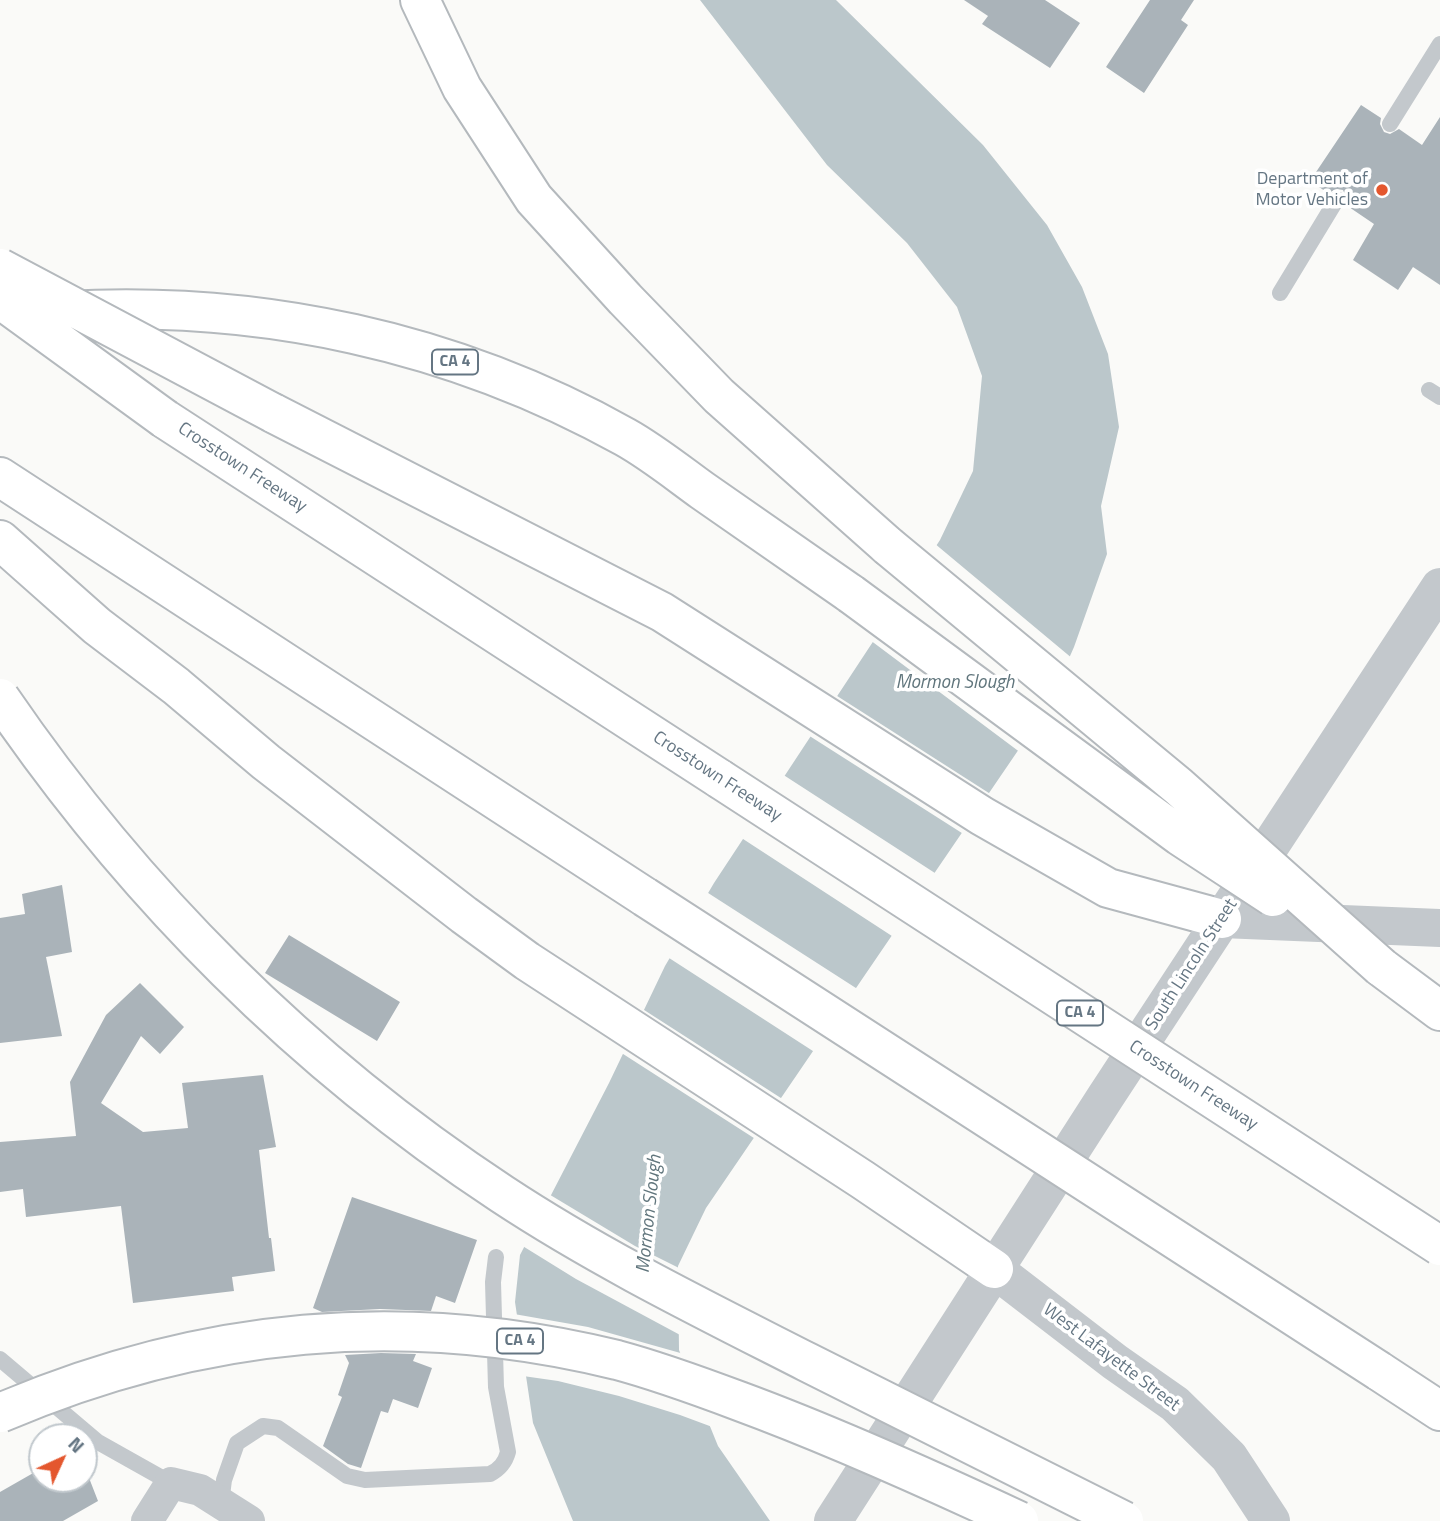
<!DOCTYPE html>
<style>
body{margin:0}
#map{position:relative;width:1440px;height:1521px;overflow:hidden;background:#fafaf8;font-family:"Titillium Web",sans-serif}
canvas{display:block}
.north{position:absolute;left:28px;top:1423px;width:70px;height:70px;box-sizing:border-box;background:#fff;border:2px solid #c1c8cd;border-radius:50%;rotate:45deg;font-size:19px;font-weight:700;line-height:28px;text-align:center;color:#657683}
.north::after{content:'';display:block;margin:auto;width:24px;height:32px;background:#e4572e;clip-path:polygon(50% 0,100% 100%,50% 72%,0 100%)}
</style>
<div id="map">
<canvas width="1440" height="1521"></canvas>
<div class="north">N</div>
</div>
<script>
const ctx = document.querySelector('canvas').getContext('2d');
ctx.lineJoin = 'round';
function fill(path, color) { ctx.fillStyle = color; ctx.fill(path, 'evenodd'); }
function trace(path, color, width, dash) { ctx.strokeStyle = color; ctx.lineWidth = width; ctx.lineCap = dash ? 'butt' : 'round'; ctx.setLineDash(dash || []); ctx.stroke(path); }
function label(font, color, halo, rows, align = 'center') {
  ctx.font = font + ' "Titillium Web",sans-serif'; ctx.lineWidth = 7; ctx.setLineDash([]); ctx.textBaseline = 'middle'; ctx.strokeStyle = halo; ctx.fillStyle = color; for (const [text, x, y, turn = 0] of rows) {
    ctx.save(); ctx.translate(x, y); ctx.rotate((+turn || 0) * Math.PI / 180); ctx.textAlign = isNaN(turn) ? turn : align; if (halo) ctx.strokeText(text, 0, 0); ctx.fillText(text, 0, 0); ctx.restore();
  }
}
fill(new Path2D(`
 M700,0H836L983,145L1047,225L1082,287L1108,354L1119,427L1101,506L1107,554L1074,647L1047,708L706,1208L678,1266L679,1350L718,1446L770,1521H573L533,1423L515,1302L520,1255L609,1083L665,966L714,883L940,540L973,471L982,376L957,307L907,243L827,165Z`), '#bbc7cb');
fill(new Path2D(`
 M934,543L1073,659L1050,710L1021,753L870,640Z
 M834,694L992,795L965,835L808,735Z
 M782,774L938,875L895,938L740,837Z
 M705,891L859,990L816,1053L666,956Z
 M641,1008L784,1100L757,1140L620,1052Z
 M547,1193L635,1246L681,1269L682,1336L576,1279L521,1245Z
 M514,1314L588,1327L684,1354L715,1428L680,1415L619,1396L558,1381L523,1376Z`), '#fafaf8');
fill(new Path2D(`
 M964,0H1045L1080,23L1050,68L982,24L988,16Z
 M1150,0H1194L1181,20L1188,25L1144,93L1106,67Z
 M1361,105L1381,118L1380,124L1384,132L1390,134L1399,129L1422,145L1440,117V285L1413,267L1398,290L1353,260L1374,224L1346,205L1347,199L1343,190L1337,189L1328,193L1310,181Z
 M62,885L72,952L46,957L62,1036L0,1043V918L25,914L22,894Z
 M289,935L400,1002L377,1041L265,973Z
 M140,983L184,1027L160,1054L141,1036L101,1103L143,1132L188,1128L182,1083L263,1075L276,1147L259,1150L269,1238H271L275,1271L232,1277L234,1291L133,1303L121,1206L26,1217L23,1189L0,1192V1142L76,1136L70,1082L106,1015Z
 M352,1197L477,1240L455,1303L436,1296L431,1311L380,1309L322,1312L313,1308Z
 M381,1353L416,1354L413,1361L432,1368L418,1408L393,1399L388,1413L381,1411L361,1468L348,1464L323,1446L342,1397L338,1395L349,1363L345,1355Z
 M84,1465L98,1501L63,1521H0V1492L42,1468V1479H84Z`), '#aab3b9');
const motorway = new Path2D(`
 M420,0L462,88L534,199L625,299L719,396L888,546
 M64,311C260,300 453,341 625,437C652,452 678,473 703,491C753,526 802,560 851,594
 M273,413L662,612L982,816L1108,888L1222,919
 M165,419L720,779
 M0,477L645,897
 M0,540L97,626L176,686L266,762L464,915L527,961L863,1180L994,1269
 M1381,967L1440,1011
 M1379,1371L1440,1411`);
trace(motorway, '#b4b9bd', 42);
trace(new Path2D(`
 M1390,124L1440,44
 M1280,293L1337,199
 M1429,390L1440,397
 M0,1359L98,1442L171,1483
 M221,1503L224,1480L237,1443L263,1426L278,1428L347,1476L365,1480L490,1474C500,1469 505,1463 508,1452L496,1387L493,1282L496,1257`), '#c3c8cc', 16);
trace(new Path2D(`
 M147,1521L171,1483L200,1490L249,1521`), '#c3c8cc', 32);
trace(new Path2D(`
 M1222,919L1440,928
 M994,1269L1115,1362L1175,1404L1229,1457L1271,1521
 M833,1521L1106,1096L1440,587`), '#c3c8cc', 38);
trace(motorway, '#fff', 38);
const motorwayBridge = new Path2D(`
 M0,268L273,413
 M0,299L165,419
 M888,546L1178,786L1381,967
 M851,594L1180,836L1273,897
 M0,698C134,894 303,1063 502,1194C599,1258 703,1309 807,1362C912,1415 1018,1468 1124,1521
 M720,779L1440,1246
 M645,897L1379,1371
 M0,1413C201,1327 404,1308 617,1360C658,1371 699,1386 739,1401C834,1436 927,1478 1019,1521`);
trace(motorwayBridge, '#b4b9bd', 42, []);
trace(motorwayBridge, '#fff', 38);
for (const [x, y, r, color] of [
 [1382,190,7,"#e4572e"]
]) { const dot = new Path2D(); dot.arc(x, y, r, 0, 2 * Math.PI); ctx.fillStyle = color; ctx.fill(dot); trace(dot, '#fff', 2.5); }
for (const [x, y, w] of [
 [455,362,46],
 [1080,1013,46],
 [520,1341,46]
]) { const box = new Path2D(); box.roundRect(x - w / 2, y - 12.5, w, 25, 5); ctx.fillStyle = '#fff'; ctx.fill(box); trace(box, '#657683', 2); }
label('bold 16px', '#657683', null, [
 ["CA 4",455,362],
 ["CA 4",1080,1013],
 ["CA 4",520,1341]
]);
label('18px', '#657683', '#fff', [
 ["Department of",1368,180],
 ["Motor Vehicles",1368,201]
], 'right');
label('18px', '#657683', '#fff', [
 ["Crosstown Freeway",242,468,33],
 ["Crosstown Freeway",717,777,33],
 ["South Lincoln Street",1192,965,-57],
 ["Crosstown Freeway",1193,1086,33],
 ["West Lafayette Street",1111,1358,37]
]);
label('italic 19px', '#60757c', '#fff', [
 ["Mormon Slough",955,683],
 ["Mormon Slough",650,1214,-84]
]);
</script>
